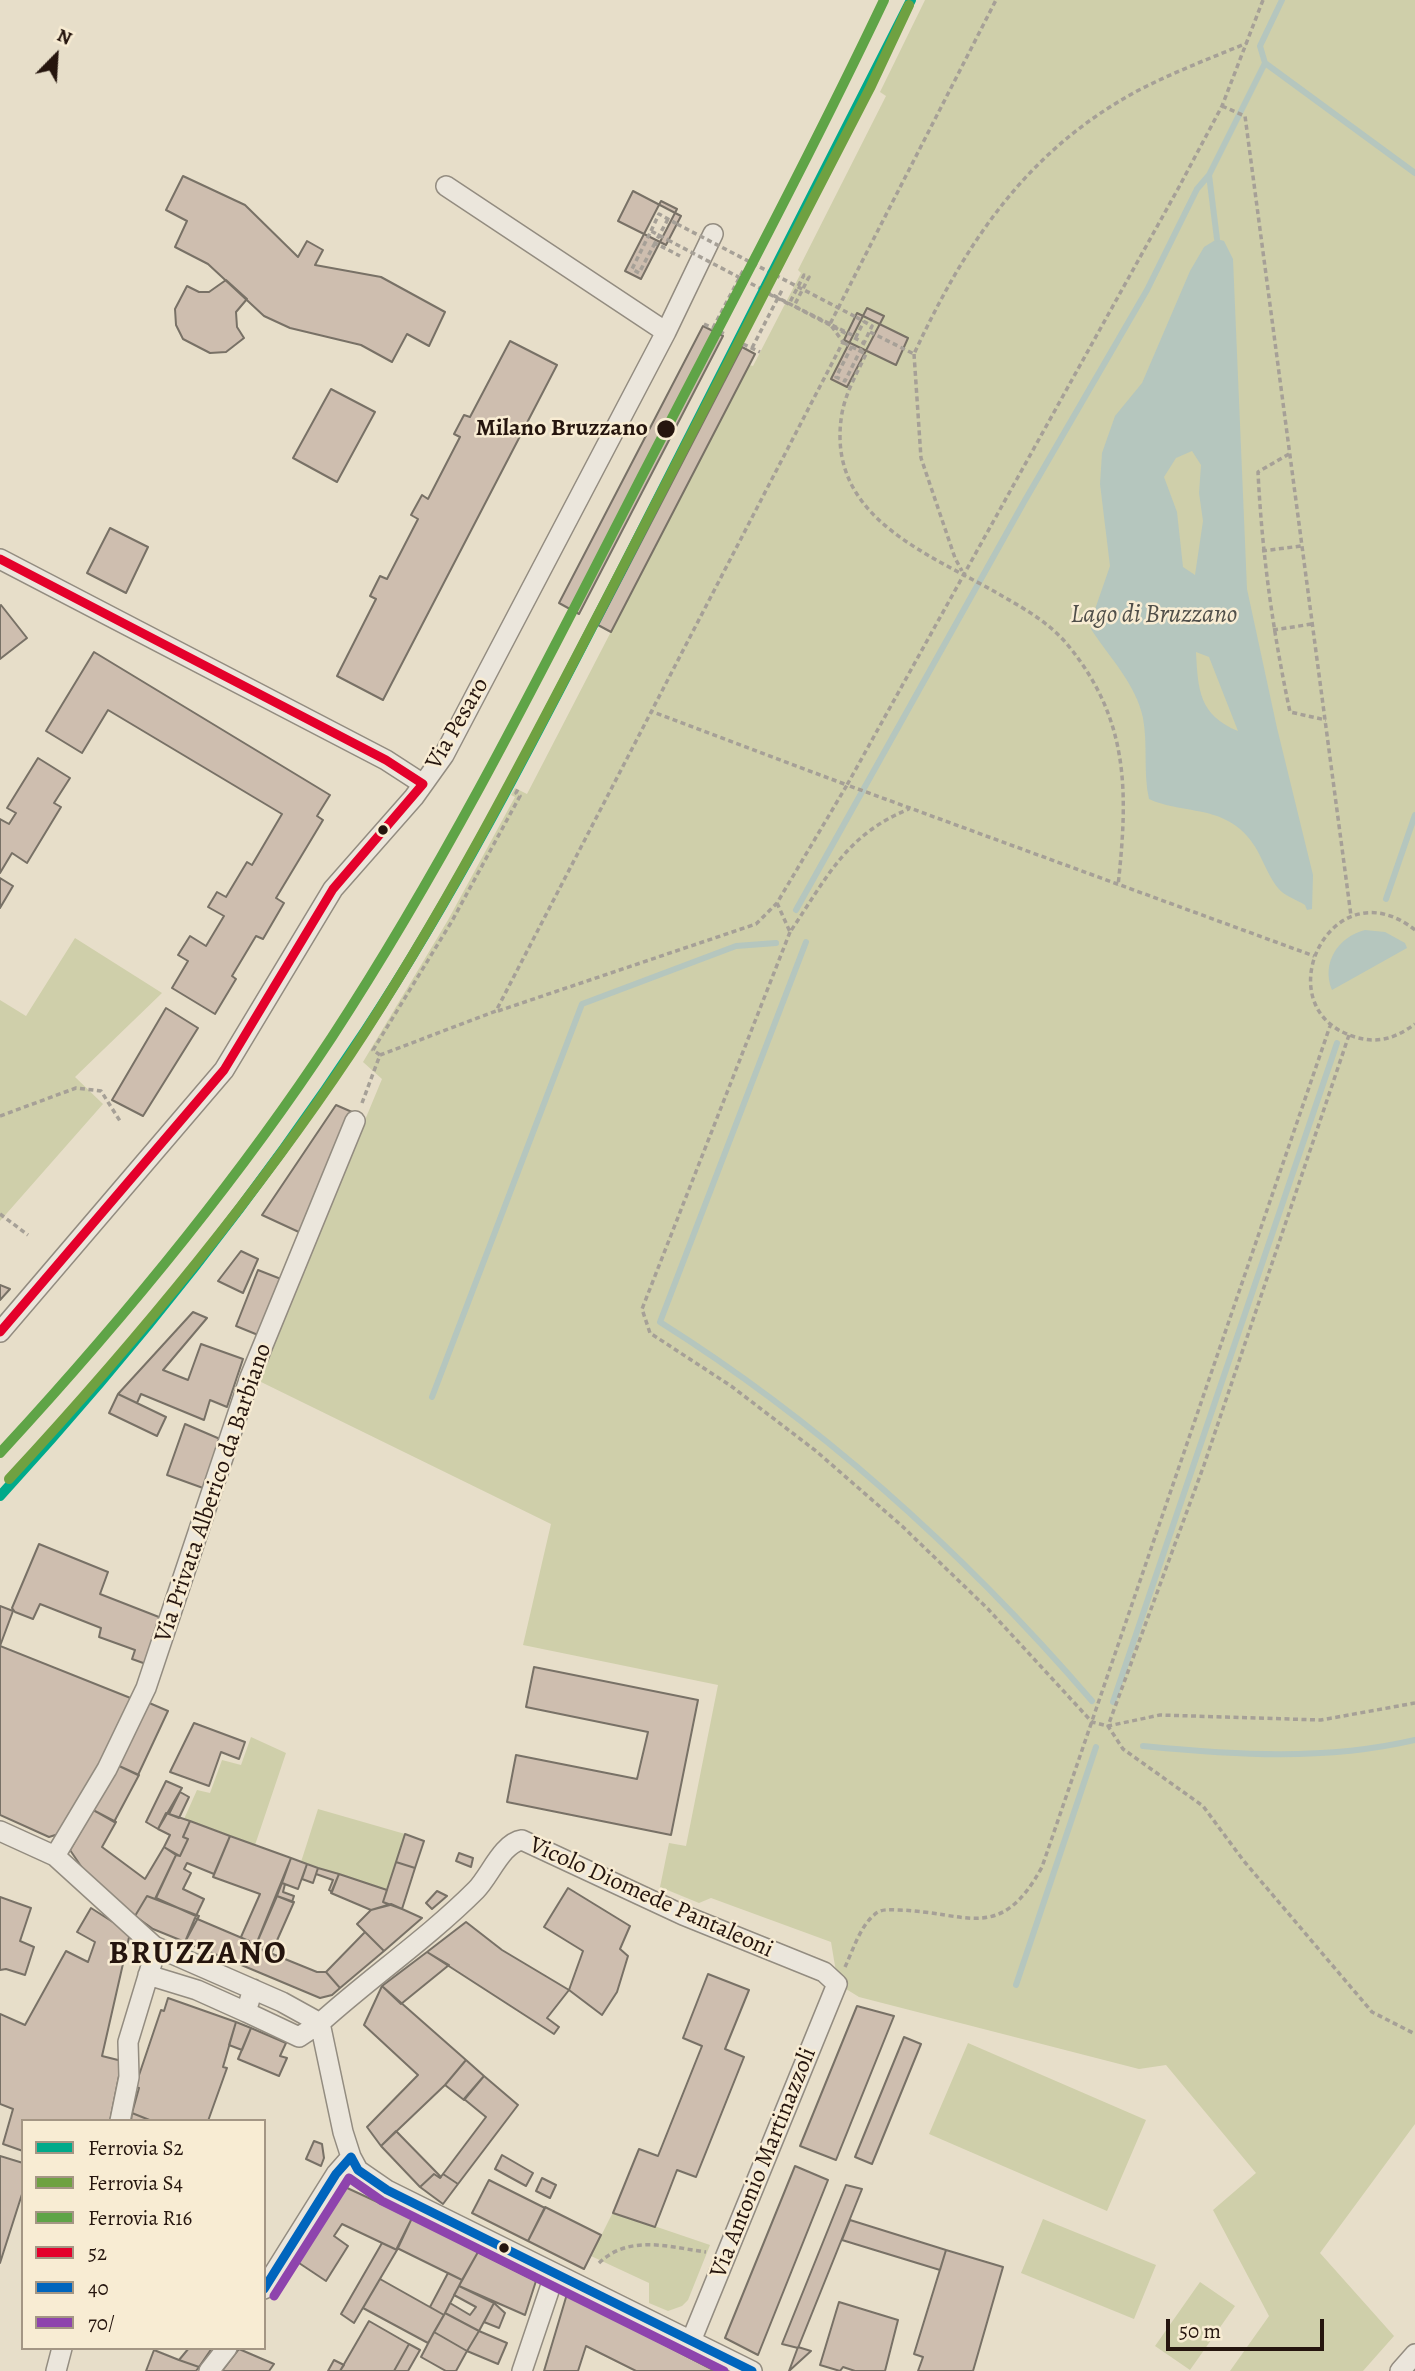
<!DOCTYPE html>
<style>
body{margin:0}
#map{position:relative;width:1415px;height:2371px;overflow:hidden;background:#e7dec9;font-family:Alegreya,serif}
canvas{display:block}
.legend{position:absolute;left:21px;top:2119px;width:245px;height:231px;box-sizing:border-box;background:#f8ecd3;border:2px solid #a49684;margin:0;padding:9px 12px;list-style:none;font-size:21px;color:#25150e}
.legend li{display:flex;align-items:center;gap:14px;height:35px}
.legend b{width:35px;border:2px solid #a49684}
.north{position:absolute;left:21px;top:21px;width:70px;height:70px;-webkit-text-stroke:5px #f8ecd3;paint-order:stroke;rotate:24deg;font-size:19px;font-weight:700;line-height:28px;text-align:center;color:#25150e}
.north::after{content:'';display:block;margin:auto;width:24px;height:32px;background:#25150e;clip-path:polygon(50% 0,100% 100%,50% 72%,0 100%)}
.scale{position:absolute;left:1166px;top:2319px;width:158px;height:32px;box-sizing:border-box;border:4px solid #25150e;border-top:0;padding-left:9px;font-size:21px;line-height:24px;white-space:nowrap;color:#25150e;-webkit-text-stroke:5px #f8ecd3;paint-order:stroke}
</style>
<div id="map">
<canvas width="1415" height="2371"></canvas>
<ul class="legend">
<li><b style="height:9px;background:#00aa8a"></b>Ferrovia S2</li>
<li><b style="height:9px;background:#6fa141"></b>Ferrovia S4</li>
<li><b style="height:9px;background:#5fa447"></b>Ferrovia R16</li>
<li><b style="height:9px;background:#e4002b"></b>52</li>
<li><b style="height:9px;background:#0065bd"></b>40</li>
<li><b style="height:9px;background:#8e44ad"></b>70/</li>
</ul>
<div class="north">N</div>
<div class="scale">50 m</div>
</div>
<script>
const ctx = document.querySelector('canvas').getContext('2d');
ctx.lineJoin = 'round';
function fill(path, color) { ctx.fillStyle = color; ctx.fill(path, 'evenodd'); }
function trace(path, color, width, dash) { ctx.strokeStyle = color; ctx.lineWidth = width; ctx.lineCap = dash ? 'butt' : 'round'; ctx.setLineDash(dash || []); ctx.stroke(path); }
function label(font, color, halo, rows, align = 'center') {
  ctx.font = font + ' Alegreya,serif'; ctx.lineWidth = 5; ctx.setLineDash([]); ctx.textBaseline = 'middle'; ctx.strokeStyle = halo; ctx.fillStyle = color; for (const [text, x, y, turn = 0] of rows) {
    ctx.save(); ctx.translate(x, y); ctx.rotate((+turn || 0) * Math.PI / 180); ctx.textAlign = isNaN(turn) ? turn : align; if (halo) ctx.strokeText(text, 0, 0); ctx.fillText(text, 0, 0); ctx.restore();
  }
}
fill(new Path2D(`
 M925,0H1415V2124L1320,2253L1394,2336L1363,2371H1230L1269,2316L1213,2210L1256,2173L1166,2065L1139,2069L859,1997L838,1984L831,1942L711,1898L699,1903L660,1887L669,1843L686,1846L718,1685L523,1645L551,1524L257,1380L382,1079L363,1062L448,920L515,797L511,795L515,788L527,794L749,365L753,366L801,273L798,270L886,96L880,92Z
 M75,938L162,993L75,1077L103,1104L0,1221V1000L26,1016Z
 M251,1737L286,1753L255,1845L184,1819L197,1790L210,1793L222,1760L241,1765Z
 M318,1809L405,1834L387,1890L301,1862Z
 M968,2043L1146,2120L1107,2211L929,2134Z
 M613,2212L710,2245L688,2300L682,2306L668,2311L649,2303V2283L591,2256Z
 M1043,2219L1156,2265L1134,2319L1021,2273Z
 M1200,2282L1235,2306L1190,2370L1155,2346Z`), '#cfcfaa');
fill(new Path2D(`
 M1217,239L1224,241L1233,259L1247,589L1277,728L1313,875L1312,909L1307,910L1305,905C1297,900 1283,895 1278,888C1263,869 1261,847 1240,829C1213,806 1179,813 1149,799C1143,772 1148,745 1143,718C1136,684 1109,657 1091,629L1093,615L1110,566L1100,484L1102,453L1115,416L1142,383L1190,271L1204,247ZM1192,451L1201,465L1199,493L1203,521L1195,575L1183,567L1177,512L1164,477L1176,458ZM1196,652L1209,657L1238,731C1199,715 1198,690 1196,652Z
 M1365,930L1385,932L1405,943L1407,948L1332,990C1321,963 1338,937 1365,930Z`), '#b5c6be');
trace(new Path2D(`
 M1282,0L1260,46L1265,63L1415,173
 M1209,175L1217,239
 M1386,899L1415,815
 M796,910L1024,502L1147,290L1197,189L1209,175L1265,63
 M806,942L660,1322C822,1424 967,1556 1092,1701
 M432,1397L582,1004L736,946L776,943
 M1113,1702L1337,1043
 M1143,1746C1233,1755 1326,1761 1415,1740
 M1016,1985L1096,1747`), '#b5c6be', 6);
const building = new Path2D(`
 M183,176L245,205L298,257L307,241L323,250L315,265L381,277L445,312L429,346L407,334L392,362L361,345L290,328L264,316L208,264L175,247L187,221L166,210Z
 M633,191L681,216L666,245L618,221Z
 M661,201L677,209L641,279L625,271Z
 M226,280L247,299L236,312L237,327L244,338L226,352L210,353L183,339L176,325L175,309L187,286L199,292H209Z
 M867,308L884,316L847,387L831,379Z
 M857,313L908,338L896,365L844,340Z
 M703,326L723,336L579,614L559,603Z
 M510,341L557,365L383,700L337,676L376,599L370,596L380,576L387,579L418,519L411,515L422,495L428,499L460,437L454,434L464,415L470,417Z
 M742,347L755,354L611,632L598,625Z
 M331,389L375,412L337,482L293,458Z
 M110,528L148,547L126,593L87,573Z
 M1,605L27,638L0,659V606Z
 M94,652L330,795L317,816L323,820L276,898L284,903L263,939L256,936L232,976L236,979L215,1014L172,988L188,961L178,955L190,936L206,946L224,916L208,907L217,892L226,897L247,862L252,865L282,814L108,710L82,753L46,731Z
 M38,758L70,778L54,803L61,807L27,863L12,853L0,873V819L9,824L16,813L7,808Z
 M0,878L13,886L0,908Z
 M166,1008L198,1028L143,1116L112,1100Z
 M336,1105L352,1112L301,1233L262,1215Z
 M241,1251L258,1259L243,1293L218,1281Z
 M258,1270L281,1279L258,1335L236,1326Z
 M0,1285L10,1289L0,1300Z
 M193,1312L207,1318L163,1370L188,1380L201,1344L243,1359L227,1407L210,1400L204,1420L141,1394L137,1403L118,1394Z
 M118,1394L166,1417L157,1436L109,1413Z
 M185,1424L220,1439L203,1488L167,1475Z
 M39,1544L108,1572L100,1594L164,1619L146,1664L132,1659L135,1650L99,1637L101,1628L40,1604L33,1619L15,1612L12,1608Z
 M0,1606L13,1611L0,1646Z
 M0,1646L133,1699L65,1832L49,1837L0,1815Z
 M534,1667L698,1700L671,1835L507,1802L516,1755L637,1779L648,1732L526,1707Z
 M147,1702L168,1711L138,1775L117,1765Z
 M194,1723L245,1742L239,1759L221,1752L209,1786L170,1772Z
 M117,1765L139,1775L114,1822L93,1810Z
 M166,1781L182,1788L158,1829L146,1822Z
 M180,1792L189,1797L179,1818L169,1814Z
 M93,1810L116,1822L102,1847L145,1879L164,1847L176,1855L155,1899L147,1896L135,1916L89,1878L70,1850Z
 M166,1813L190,1821L183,1837L188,1839L180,1856L164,1847L170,1835L158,1829Z
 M190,1821L230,1836L214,1874L187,1863L184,1869L191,1873L183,1889L204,1899L196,1916L156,1898L176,1855L180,1856L188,1839L183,1837Z
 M405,1834L424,1841L415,1868L396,1862Z
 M230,1836L291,1858L255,1947L241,1937L260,1894L213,1877Z
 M459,1853L473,1858L471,1867L456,1861Z
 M291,1858L307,1864L298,1889L282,1883Z
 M396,1862L415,1868L402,1909L383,1902Z
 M307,1864L318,1868L313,1883L302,1879Z
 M318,1868L339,1874L332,1892L329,1890L333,1880L316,1874Z
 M339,1874L387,1890L383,1902L390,1905L371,1910L331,1893Z
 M282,1883L285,1884L283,1892L294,1896L292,1902L277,1896Z
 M568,1888L630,1926L620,1949L628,1956L617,1992L602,2015L569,1990L583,1951L544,1927Z
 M437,1891L447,1896L432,1909L426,1903Z
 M147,1896L199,1916L185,1942L153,1929L135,1916Z
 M277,1896L294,1902L271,1954L255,1947Z
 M0,1897L31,1908L20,1941L34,1947L25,1975L6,1969L0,1970Z
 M391,1904L422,1918L384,1951L357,1924L371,1910Z
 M91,1908L130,1933L102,2056L122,2061L110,2121H23V2151L3,2144L13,2109L0,2104V2014L25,2025L66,1951L88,1962L95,1942L77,1932Z
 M195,1918L249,1941L239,1964L185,1942Z
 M466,1922L502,1950L569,1990L547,2018L559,2027L554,2034L427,1952Z
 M365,1932L384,1951L340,1988L326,1972Z
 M248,1944L317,1972H326L340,1988L332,1995L320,1998L239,1964Z
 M427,1952L449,1965L401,2004L382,1986Z
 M708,1974L749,1990L725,2049L744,2057L696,2177L677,2170L655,2227L613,2213L639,2149L658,2156L702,2046L683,2038Z
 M382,1986L466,2060L445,2085L381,2146L367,2127L418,2075L364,2025Z
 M168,1998L236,2022L223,2067L227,2068L208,2121H152L132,2113L139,2088L135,2087L161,2010L164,2011Z
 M857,2006L894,2016L836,2160L800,2146Z
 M236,2022L251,2028L242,2050L229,2045Z
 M251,2028L286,2043L280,2056L287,2058L279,2076L238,2059Z
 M904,2037L921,2044L872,2164L855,2157Z
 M466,2060L484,2076L464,2100L445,2085Z
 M484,2076L518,2105L458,2184L443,2174L486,2117L464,2099Z
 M132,2113L152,2121H131Z
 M396,2131L441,2177L440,2178L434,2174L420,2187L381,2146Z
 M314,2141L322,2144L324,2158L321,2166L306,2159Z
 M502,2155L533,2173L526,2186L495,2169Z
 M0,2156L23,2163V2191L0,2263Z
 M795,2166L828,2180L758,2355L725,2338Z
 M434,2174L440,2178L443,2174L458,2184L443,2204L420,2187Z
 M542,2178L556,2185L550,2198L536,2191Z
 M489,2180L545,2208L528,2241L472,2213Z
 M846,2185L862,2189L798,2348L782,2344Z
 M345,2187L412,2218L397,2250L342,2224L334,2236L348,2246L326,2281L296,2261Z
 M545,2207L601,2235L584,2269L528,2241Z
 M412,2218L478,2252L462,2280L397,2248Z
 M850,2220L946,2250L940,2270L842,2240Z
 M382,2243L397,2250L354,2323L341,2314Z
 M946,2250L1003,2267L973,2371H918L923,2357L914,2354Z
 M478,2252L536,2281L525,2315L459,2286Z
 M448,2273L462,2280L444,2315L430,2307Z
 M380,2279L444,2315L428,2343L363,2308Z
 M459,2286L494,2303L479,2331L445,2313L450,2303L470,2315L476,2307L454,2295Z
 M567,2294L715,2371H636L586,2346L578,2371H544Z
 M839,2302L898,2320L885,2371H855L843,2367L840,2371L820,2365Z
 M494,2303L505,2313L499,2328L484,2322Z
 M445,2313L479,2331L467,2351L434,2332Z
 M369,2321L409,2344L394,2371H340Z
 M479,2331L507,2343L498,2364L467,2351Z
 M434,2332L467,2351L456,2371H446L421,2357Z
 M409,2344L420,2350L408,2371H394Z
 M798,2347L811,2351L789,2371Z
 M189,2348H212L199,2367L179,2360Z
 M239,2349L274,2364L269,2371H222Z
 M154,2350L179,2360L199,2367L196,2371H146Z
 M334,2360L344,2365L340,2371H328Z`);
fill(building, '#cebeaf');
trace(building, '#787166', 2);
const minor = new Path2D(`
 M446,186L666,332
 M0,559L386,760L423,784
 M0,1332L224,1070L333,889L414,797L444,755L666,332L713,234
 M0,1831L55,1856L154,1946L282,2002L320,2023
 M55,1856L107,1769L146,1688L250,1377L355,1121
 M148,1975L197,1990L246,2012
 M253,1989L246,2012L299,2037L320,2023C371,1977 428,1938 476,1890C490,1876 502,1843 522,1840L683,1915L824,1972L837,1984L691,2341
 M320,2023L343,2132L351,2157L358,2170L387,2190L752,2371
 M120,2121L129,2077L128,2042L155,1953L154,1946
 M264,2289L336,2174L351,2157
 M56,2371L62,2348
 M209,2371L227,2348
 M522,2371L554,2276
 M1400,2371L1415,2354`);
trace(minor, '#938c80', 22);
trace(new Path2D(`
 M1263,0L1222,106L1179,187L847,785L1314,956
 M1222,106L1245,116L1351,916
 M668,219L655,243L680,256
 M651,231L659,214L677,224
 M655,243L639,273L632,269L651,231L668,240
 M769,294L789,304L804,275L809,277L794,306L856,337L864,321
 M856,317L872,326L864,343
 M704,324L725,334
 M713,328L744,269
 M870,332L914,354C966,242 1027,150 1139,90C1174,72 1211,58 1247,43
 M844,343L866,354C857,373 846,392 842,413C824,519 931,554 1004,597C1027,610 1050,624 1067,644C1130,720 1128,793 1118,886
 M743,344L760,352
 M852,346L836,377L845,381L864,343L853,337
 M752,348L782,290
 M914,354L921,458L955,558L962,571
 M1289,454L1258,472C1262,554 1273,632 1290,712L1326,720
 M1262,551L1301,546
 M1273,630L1312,624
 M777,903L790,932C827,878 845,835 909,809
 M1415,930C1331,863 1262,1009 1355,1037C1378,1044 1396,1038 1415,1024
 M790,932L642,1309L650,1333L731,1386L816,1451L902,1526L988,1609L1092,1722L1108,1726L1160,1715L1321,1720L1415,1703
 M498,1011L756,924L777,903L847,785L653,712
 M1349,1035L1204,1465L1108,1726L1123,1749L1203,1806L1243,1860L1372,2012L1415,2034
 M380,1055L373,1050L452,921L520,796L516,793L518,789
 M362,1103L380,1055L496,1011L843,342L830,324L996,0
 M0,1116L76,1088L101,1091L120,1121
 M0,1214L28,1235
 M845,1967C853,1950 860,1927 874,1915C881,1908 890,1910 899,1910C967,1912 1000,1944 1042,1867L1330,1026
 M599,2263C629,2234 669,2247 706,2252`), '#a6a097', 3.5, [5, 3.5]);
trace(minor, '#ebe6dc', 19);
trace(new Path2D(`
 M677,224L856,317
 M668,240L847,334`), '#a6a097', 3.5, [5, 3.5]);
trace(new Path2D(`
 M0,559L386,760L423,784L333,889L224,1070L0,1332`), '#e4002b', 9);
trace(new Path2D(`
 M264,2289L336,2174L351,2157L358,2170L387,2190L752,2371`), '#0065bd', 9);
trace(new Path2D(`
 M274,2296L349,2178L382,2201L724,2371`), '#8e44ad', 9);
trace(new Path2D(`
 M0,1496C134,1350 256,1196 365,1031C461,885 539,730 619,575C717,384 815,193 911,0`), '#00aa8a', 10);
trace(new Path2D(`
 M9,1479C132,1346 249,1206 350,1055C447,908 528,750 609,594C696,425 783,257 870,88L909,5`), '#6fa141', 10);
trace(new Path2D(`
 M0,1453C120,1323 234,1186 332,1037C449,858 545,665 643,474C724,317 808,160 884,0`), '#5fa447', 10);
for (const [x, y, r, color] of [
 [666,429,10,"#25150e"],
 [383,830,6,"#25150e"],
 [504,2248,6,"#25150e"]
]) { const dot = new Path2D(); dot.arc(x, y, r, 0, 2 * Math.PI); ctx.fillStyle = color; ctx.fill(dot); trace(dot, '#f8ecd3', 2.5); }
label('bold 24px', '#25150e', '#f8ecd3', [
 ["Milano Bruzzano",648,429]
], 'right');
label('24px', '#25150e', '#f8ecd3', [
 ["Via Pesaro",458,724,-60],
 ["Via Privata Alberico da Barbiano",214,1493,-71],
 ["Vicolo Diomede Pantaleoni",651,1898,24],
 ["Via Antonio Martinazzoli",764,2163,-68]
]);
label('italic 26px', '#504f4a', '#f8ecd3', [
 ["Lago di Bruzzano",1154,616]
]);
ctx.letterSpacing = '2px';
label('bold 32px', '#25150e', '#f8ecd3', [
 ["BRUZZANO",198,1955]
]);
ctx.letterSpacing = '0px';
</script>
